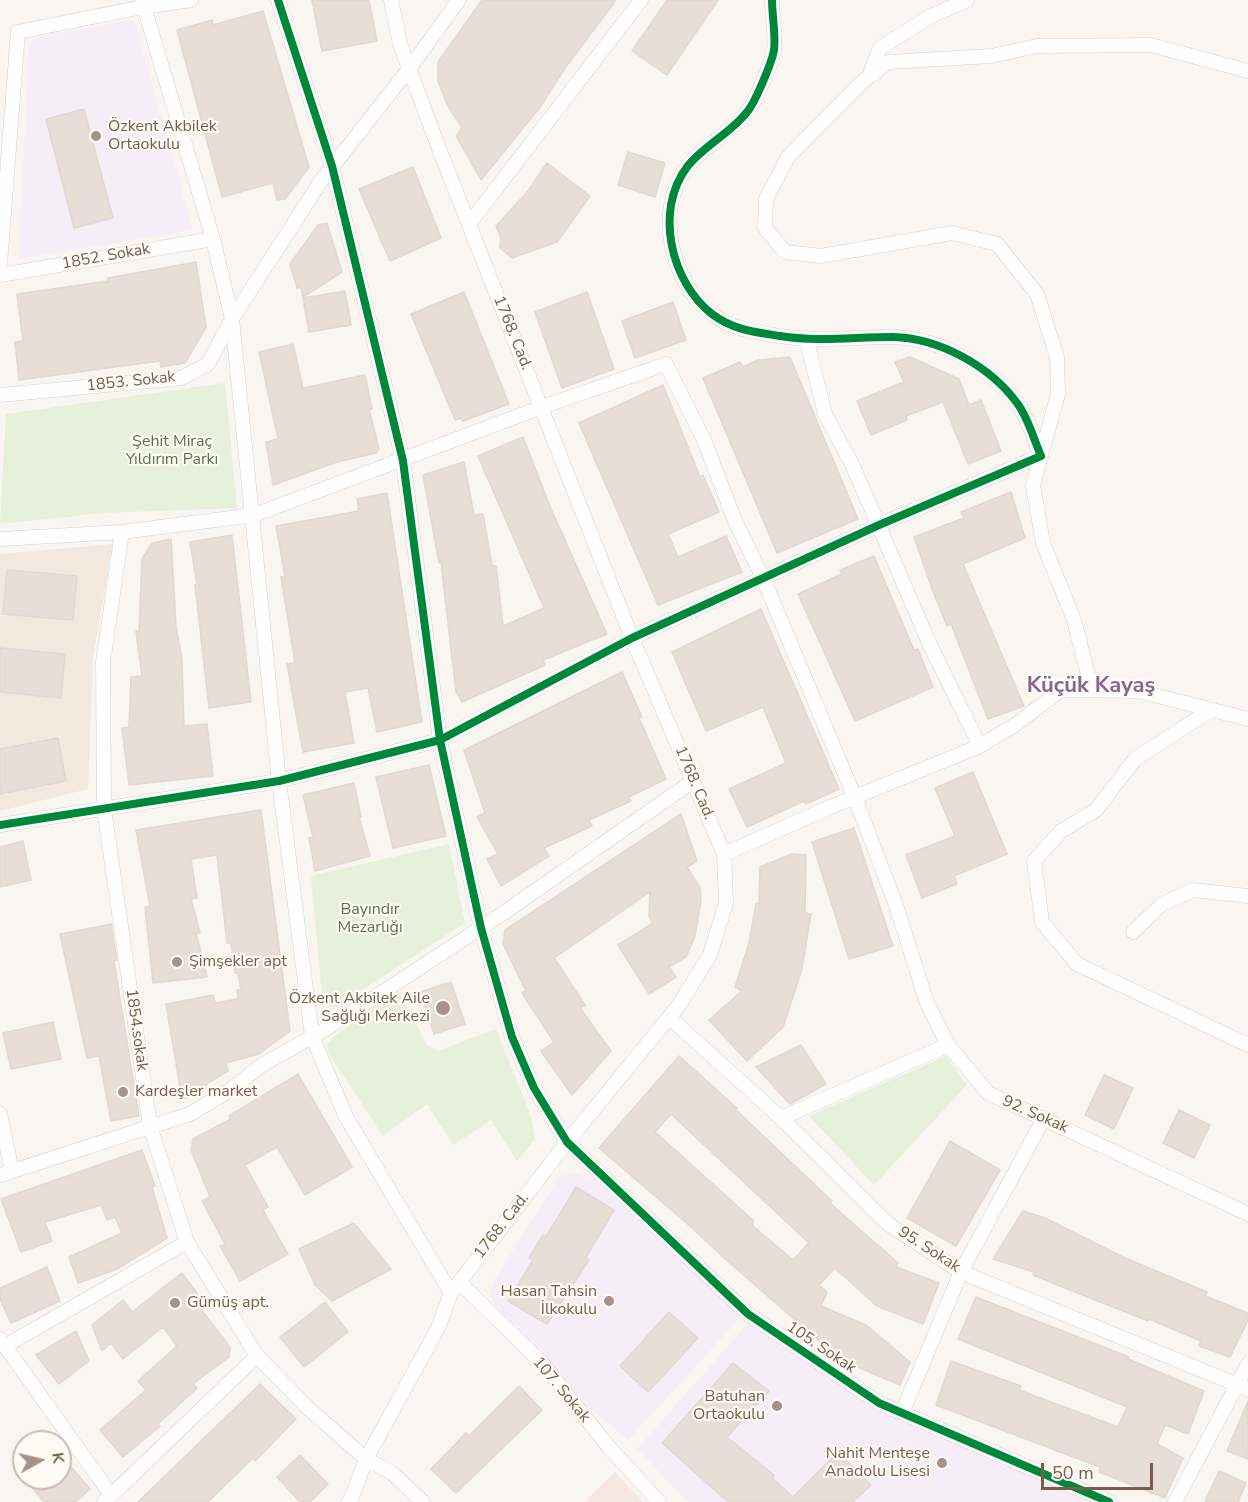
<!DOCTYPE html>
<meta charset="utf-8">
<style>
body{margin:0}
#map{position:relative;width:1248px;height:1502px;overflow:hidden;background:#f9f5f0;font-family:"Nunito Sans",sans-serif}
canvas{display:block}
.north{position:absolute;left:12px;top:1430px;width:60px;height:60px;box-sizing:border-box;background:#fffaf3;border:2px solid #cabbb1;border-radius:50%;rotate:82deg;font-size:16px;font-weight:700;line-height:24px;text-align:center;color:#7a5c4d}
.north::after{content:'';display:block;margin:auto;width:21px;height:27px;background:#a69286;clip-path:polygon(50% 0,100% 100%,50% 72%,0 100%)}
.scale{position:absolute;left:1041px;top:1463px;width:112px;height:27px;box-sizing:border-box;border:3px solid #7a5c4d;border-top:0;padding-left:8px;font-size:18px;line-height:21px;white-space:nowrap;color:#7a5c4d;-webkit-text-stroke:4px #fffaf3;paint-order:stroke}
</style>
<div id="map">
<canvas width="1248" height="1502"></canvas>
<div class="north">K</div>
<div class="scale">50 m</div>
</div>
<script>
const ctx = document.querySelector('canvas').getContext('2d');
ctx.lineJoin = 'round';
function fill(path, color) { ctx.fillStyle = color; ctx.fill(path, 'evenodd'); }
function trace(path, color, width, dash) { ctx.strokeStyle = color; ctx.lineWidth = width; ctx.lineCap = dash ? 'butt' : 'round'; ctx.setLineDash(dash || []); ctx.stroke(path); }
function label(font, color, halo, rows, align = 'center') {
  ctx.font = font + ' "Nunito Sans",sans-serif'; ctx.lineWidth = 4.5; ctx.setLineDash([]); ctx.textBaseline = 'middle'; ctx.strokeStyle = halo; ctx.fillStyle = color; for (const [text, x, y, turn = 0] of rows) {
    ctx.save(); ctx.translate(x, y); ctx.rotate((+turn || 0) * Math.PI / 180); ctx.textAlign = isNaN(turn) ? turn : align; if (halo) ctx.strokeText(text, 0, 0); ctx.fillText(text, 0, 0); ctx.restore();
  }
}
fill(new Path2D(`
 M113,544L93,657L88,789L0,811V554Z`), '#f2e8de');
fill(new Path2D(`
 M615,1472L643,1502H585Z`), '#f6e8e1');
fill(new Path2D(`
 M134,20L193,230L19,259L29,42L40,36Z
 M575,1172L592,1178L742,1316L628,1440L566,1388L496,1308L489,1293L495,1279L559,1177Z
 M748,1323L850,1390L1092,1502H688L637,1449Z`), '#f6eef6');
fill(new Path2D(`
 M225,383L237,508L104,513L0,524L6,414Z
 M449,844L465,923L331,1010L322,994L311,876Z
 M398,990L427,1045L438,1051L496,1029L531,1116L535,1139L517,1161L491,1120L453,1145L427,1104L383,1136L329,1054L327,1044L335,1036Z
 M946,1056L967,1085L874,1185L809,1116Z`), '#e7f0db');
const building = new Path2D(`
 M312,0H369L377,41L322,51Z
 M482,0H616L565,68L541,106L481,180L456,136L462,128L447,104L438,81V62Z
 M667,0H718L667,75L632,51Z
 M263,11L309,167L285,199L277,200L273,183L222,197L177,30L212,20L213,25Z
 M84,109L113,218L74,228L46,119Z
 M628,152L665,163L655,197L618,185Z
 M547,163L590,196L557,242L512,258L500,248L501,238L496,226L528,191Z
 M413,167L441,238L390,261L359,189Z
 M327,223L342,272L303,297L301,287L297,288L290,264L318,225Z
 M196,262L206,327L185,363L161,367L160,361L19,380L15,342L23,341L17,294L108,281V278Z
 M345,291L351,325L309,332L303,298Z
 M464,292L509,404L463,421L462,418L455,420L411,314Z
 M587,292L614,369L562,388L535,312Z
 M673,302L686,340L635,358L622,321Z
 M293,344L303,388L365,375L372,409H369L379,449L376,453L337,462L273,485L266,442L278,439L259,352Z
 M790,357L858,519L777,553L703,378L740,362L743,367L758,360Z
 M910,357L959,379L969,405L981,400L1001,451L968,464L943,402L906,416L907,420L871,435L857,401L904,382L895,362Z
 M663,385L700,477L703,475L719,512L668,534L678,557L726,536L742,572L658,605L579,423Z
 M523,437L551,509L607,634L543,660L545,665L462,702L456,692L441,562L439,563L423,475L464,462L474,515L483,514L492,566H496L503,626L544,608L478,456Z
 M1011,492L1025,538L963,564L1024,706L988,719L951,624L947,626L932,589L914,537L964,518L961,512Z
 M387,493L422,722L377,732L368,688L345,692L354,743L303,752L287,664L295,663L281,577L285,576L276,526L359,511L357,499Z
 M232,535L251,702L209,708L195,585L197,584L190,542Z
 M171,539L176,626L182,660L184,726L207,724L213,776L129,785L122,728L129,727L131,677L142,676L136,631H139L142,559L152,543Z
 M874,556L914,650L918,649L933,687L855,721L798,594L842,574L840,570Z
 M7,570L77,576L73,620L3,614Z
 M761,609L839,789L806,804L804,801L747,827L729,789L786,763L763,707L706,731L672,652Z
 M0,648L65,654L61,698L0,692Z
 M622,672L642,717L639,718L666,779L629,797L631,801L589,820L592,826L544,848L549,856L501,886L487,859L498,854L477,817L485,813L464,750Z
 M58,738L66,781L0,794V749Z
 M429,765L446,836L393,848L376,777Z
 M973,772L1007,854L954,876L957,884L922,898L906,855L955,836L935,788Z
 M354,783L361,817H359L370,856L315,871L309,838L313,837L303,795Z
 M261,810L290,1031L259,1054L226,1063L228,1071L208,1083L200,1094L182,1099L166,1004L213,995L215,1003L238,999L237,990H241L238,973H235L231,943H227L217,855L191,859L197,898L191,899L200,933H196L207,977L153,983L145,907L150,906L136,830Z
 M681,814L697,861L687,867L700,888L701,900L695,936L686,957L669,967L676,977L649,994L618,945L653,923L649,916L650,892L554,958L585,1005L580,1008L611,1051L572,1095L541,1051L554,1042L522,993L526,991L503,944L505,930Z
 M854,828L893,946L849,959L812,842Z
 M23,841L31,880L0,887V847Z
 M792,854L806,855L805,913L811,914L802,969L783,1027L747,1061L709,1020L742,991L735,987L749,943L756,904H759L760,867Z
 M111,924L117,960L114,961L139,1116L111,1121L99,1056L87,1058L60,934Z
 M451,982L465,1024L434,1034L420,992Z
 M53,1022L61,1059L11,1069L3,1033Z
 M801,1045L826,1084L790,1104L756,1067Z
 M679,1056L737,1108L736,1110L832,1201L830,1203L898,1263L896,1267L939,1283L923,1324L877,1306L835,1268L819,1285L827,1292L821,1306L866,1325L910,1362L900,1385L832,1356L834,1354L723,1257L690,1226L599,1148ZM671,1114L809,1243L793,1260L753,1226V1220L655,1132Z
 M298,1074L352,1167L305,1195L277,1147L245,1165L268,1207L263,1210L288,1254L240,1281L220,1246L225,1244L202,1201L210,1197L191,1150L193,1139L231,1119L229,1116Z
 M1104,1075L1133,1088L1114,1129L1085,1115Z
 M1179,1110L1210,1125L1194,1158L1163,1143Z
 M950,1141L1000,1170L956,1246L907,1218Z
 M142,1150L155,1186L152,1187L167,1238L117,1269L78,1283L69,1257L122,1233L115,1217L107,1220L101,1205L45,1222L52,1241L21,1252L1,1199Z
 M576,1187L614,1210L586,1257L589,1260L547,1324L508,1301L533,1260L529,1258L543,1235L546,1237Z
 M1023,1211L1045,1218L1125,1258L1207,1292L1205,1296L1248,1313V1320L1230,1357L1199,1346L1201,1341L1149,1319L1148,1321L1065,1288L1033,1275L1034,1272L993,1259Z
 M354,1223L391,1269L332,1301L315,1285L299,1249Z
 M47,1267L60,1301L11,1323L0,1299V1288Z
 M182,1273L205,1304L200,1308L230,1347L229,1357L193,1384L197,1388L158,1424L160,1426L123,1457L100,1430L146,1390L138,1381L177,1346L163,1327L123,1359L111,1343L102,1351L92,1325L123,1300L132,1312Z
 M976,1297L1129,1357L1128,1359L1204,1391L1188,1434L1165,1425L1157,1444L1183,1458L1165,1498L1099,1472L1100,1467L936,1405L951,1361L1021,1386L1019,1390L1118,1427L1127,1407L958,1339Z
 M325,1302L348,1332L304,1367L280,1337Z
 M669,1312L698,1338L648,1392L620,1366Z
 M76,1331L89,1361L59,1384L36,1355Z
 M733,1363L769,1391L727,1437L774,1475L772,1478L793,1497L838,1452L871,1485L853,1502H728L662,1443Z
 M260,1384L296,1419L255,1461L253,1458L208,1502H138Z
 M519,1386L542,1410L456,1493L431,1469L466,1433L469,1436Z
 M1248,1401V1459L1227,1451Z
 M60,1454L90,1489L76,1502H44L29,1484L35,1478H60Z
 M300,1455L328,1484L310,1502H300L277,1477Z
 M1219,1471L1246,1483L1238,1502H1205Z`);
fill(building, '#e6ded7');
trace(building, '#e2d8d2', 1.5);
const minor = new Path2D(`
 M142,0L213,239L232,319L279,781L312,1036L346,1117L451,1293
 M278,0L332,166L403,461L440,740L481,928L512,1037L534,1088L567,1142L748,1314L879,1403L1109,1502
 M870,74L880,48L929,17L967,0
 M469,224L641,0
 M0,264L18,32L143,7L191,0
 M0,275L213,239
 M807,341L825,414L852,464L930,645L980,746
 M0,395L181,378L208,364L232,319L321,181L409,69L459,0
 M122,532L103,662L104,809L150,1126L187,1242L257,1356L308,1408L366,1459L392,1473L423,1502
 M0,539L122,532L254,515L542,407L666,364L704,440L735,521L763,578L855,798L896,905L927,1003L948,1045L988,1093L1248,1214
 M1092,690L1074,620L1043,543L1033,485L1058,394L1057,357L1037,294L997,244L952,233L821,256L785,252L765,228L766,199L788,157L861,83L888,62L991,56L1037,46L1151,45L1248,71
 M1211,710L1135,759L1096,810L1061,831L1034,861L1042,922L1077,964L1248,1045
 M0,825L279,781L440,740L632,638L879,525L1041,456C1034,440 1028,417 1017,403C990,366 939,338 893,337C854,337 818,342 780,336C755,332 733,330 712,314C671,282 654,211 687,167C703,146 731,133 747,112C755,103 772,62 774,50C776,35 772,16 772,0
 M724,854L833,806L980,746L1015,725L1061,690L1138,691L1248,719
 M1133,932L1162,904L1193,890L1248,896
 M669,1017L781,1118L888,1224L961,1272L1248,1389
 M0,1114L12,1171
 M781,1118L948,1045
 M0,1175L190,1114L227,1092L262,1065L326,1029L502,914L693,781
 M459,1282L542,1363L608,1446L659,1502
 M0,1339L111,1495
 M5,1346L187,1242
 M902,1413L961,1272L1044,1118
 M104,1502L257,1356
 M348,1502L352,1497L366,1459L438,1328L451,1293L567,1142L679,1005L710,955L726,903L724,854L632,638L438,146L400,44L391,0
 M1175,1502L1248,1364`);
trace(minor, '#d7d1cb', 15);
trace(minor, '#fefefd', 14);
trace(new Path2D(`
 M278,0L332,166L403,461L440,740L481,928L512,1037L534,1088L567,1142L748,1314L879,1403L1109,1502
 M0,825L279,781L440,740L632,638L879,525L1041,456C1034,440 1028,417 1017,403C990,366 939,338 893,337C854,337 818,342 780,336C755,332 733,330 712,314C671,282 654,211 687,167C703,146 731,133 747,112C755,103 772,62 774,50C776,35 772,16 772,0`), '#00873e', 8);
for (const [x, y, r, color] of [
 [96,136,6,"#a69286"],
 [177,962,6,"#a69286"],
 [443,1008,8,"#a69286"],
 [123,1092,6,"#a69286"],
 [609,1301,6,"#a69286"],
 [175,1303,6,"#a69286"],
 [777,1406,6,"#a69286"],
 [942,1463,6,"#a69286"]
]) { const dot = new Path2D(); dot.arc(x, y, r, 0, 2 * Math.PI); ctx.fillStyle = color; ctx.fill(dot); trace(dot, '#fffaf3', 2); }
label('16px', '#7a5c4d', '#fffaf3', [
 ["Özkent Akbilek",108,127],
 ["Ortaokulu",108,145],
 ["Şimşekler apt",189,962],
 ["Özkent Akbilek Aile",430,999,"right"],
 ["Sağlığı Merkezi",430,1017,"right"],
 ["Kardeşler market",135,1092],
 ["Hasan Tahsin",597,1292,"right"],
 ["İlkokulu",597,1310,"right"],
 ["Gümüş apt.",187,1303],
 ["Batuhan",765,1397,"right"],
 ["Ortaokulu",765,1415,"right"],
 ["Nahit Menteşe",930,1454,"right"],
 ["Anadolu Lisesi",930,1472,"right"]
], 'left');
label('16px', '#7a5c4d', '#fffaf3', [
 ["1852. Sokak",106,257,-10],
 ["1768. Cad.",512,333,68],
 ["1853. Sokak",131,382,-6],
 ["1768. Cad.",694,783,67],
 ["1854.sokak",136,1030,82],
 ["92. Sokak",1035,1115,24],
 ["1768. Cad.",502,1226,-52],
 ["95. Sokak",929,1250,33],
 ["105. Sokak",821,1348,34],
 ["107. Sokak",561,1390,50]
]);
label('16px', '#537a41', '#fffaf3', [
 ["Şehit Miraç",172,442],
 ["Yıldırım Parkı",172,460],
 ["Bayındır",370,910],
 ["Mezarlığı",370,928]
]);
label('bold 22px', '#846695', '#fffaf3', [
 ["Küçük Kayaş",1091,687]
]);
</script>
